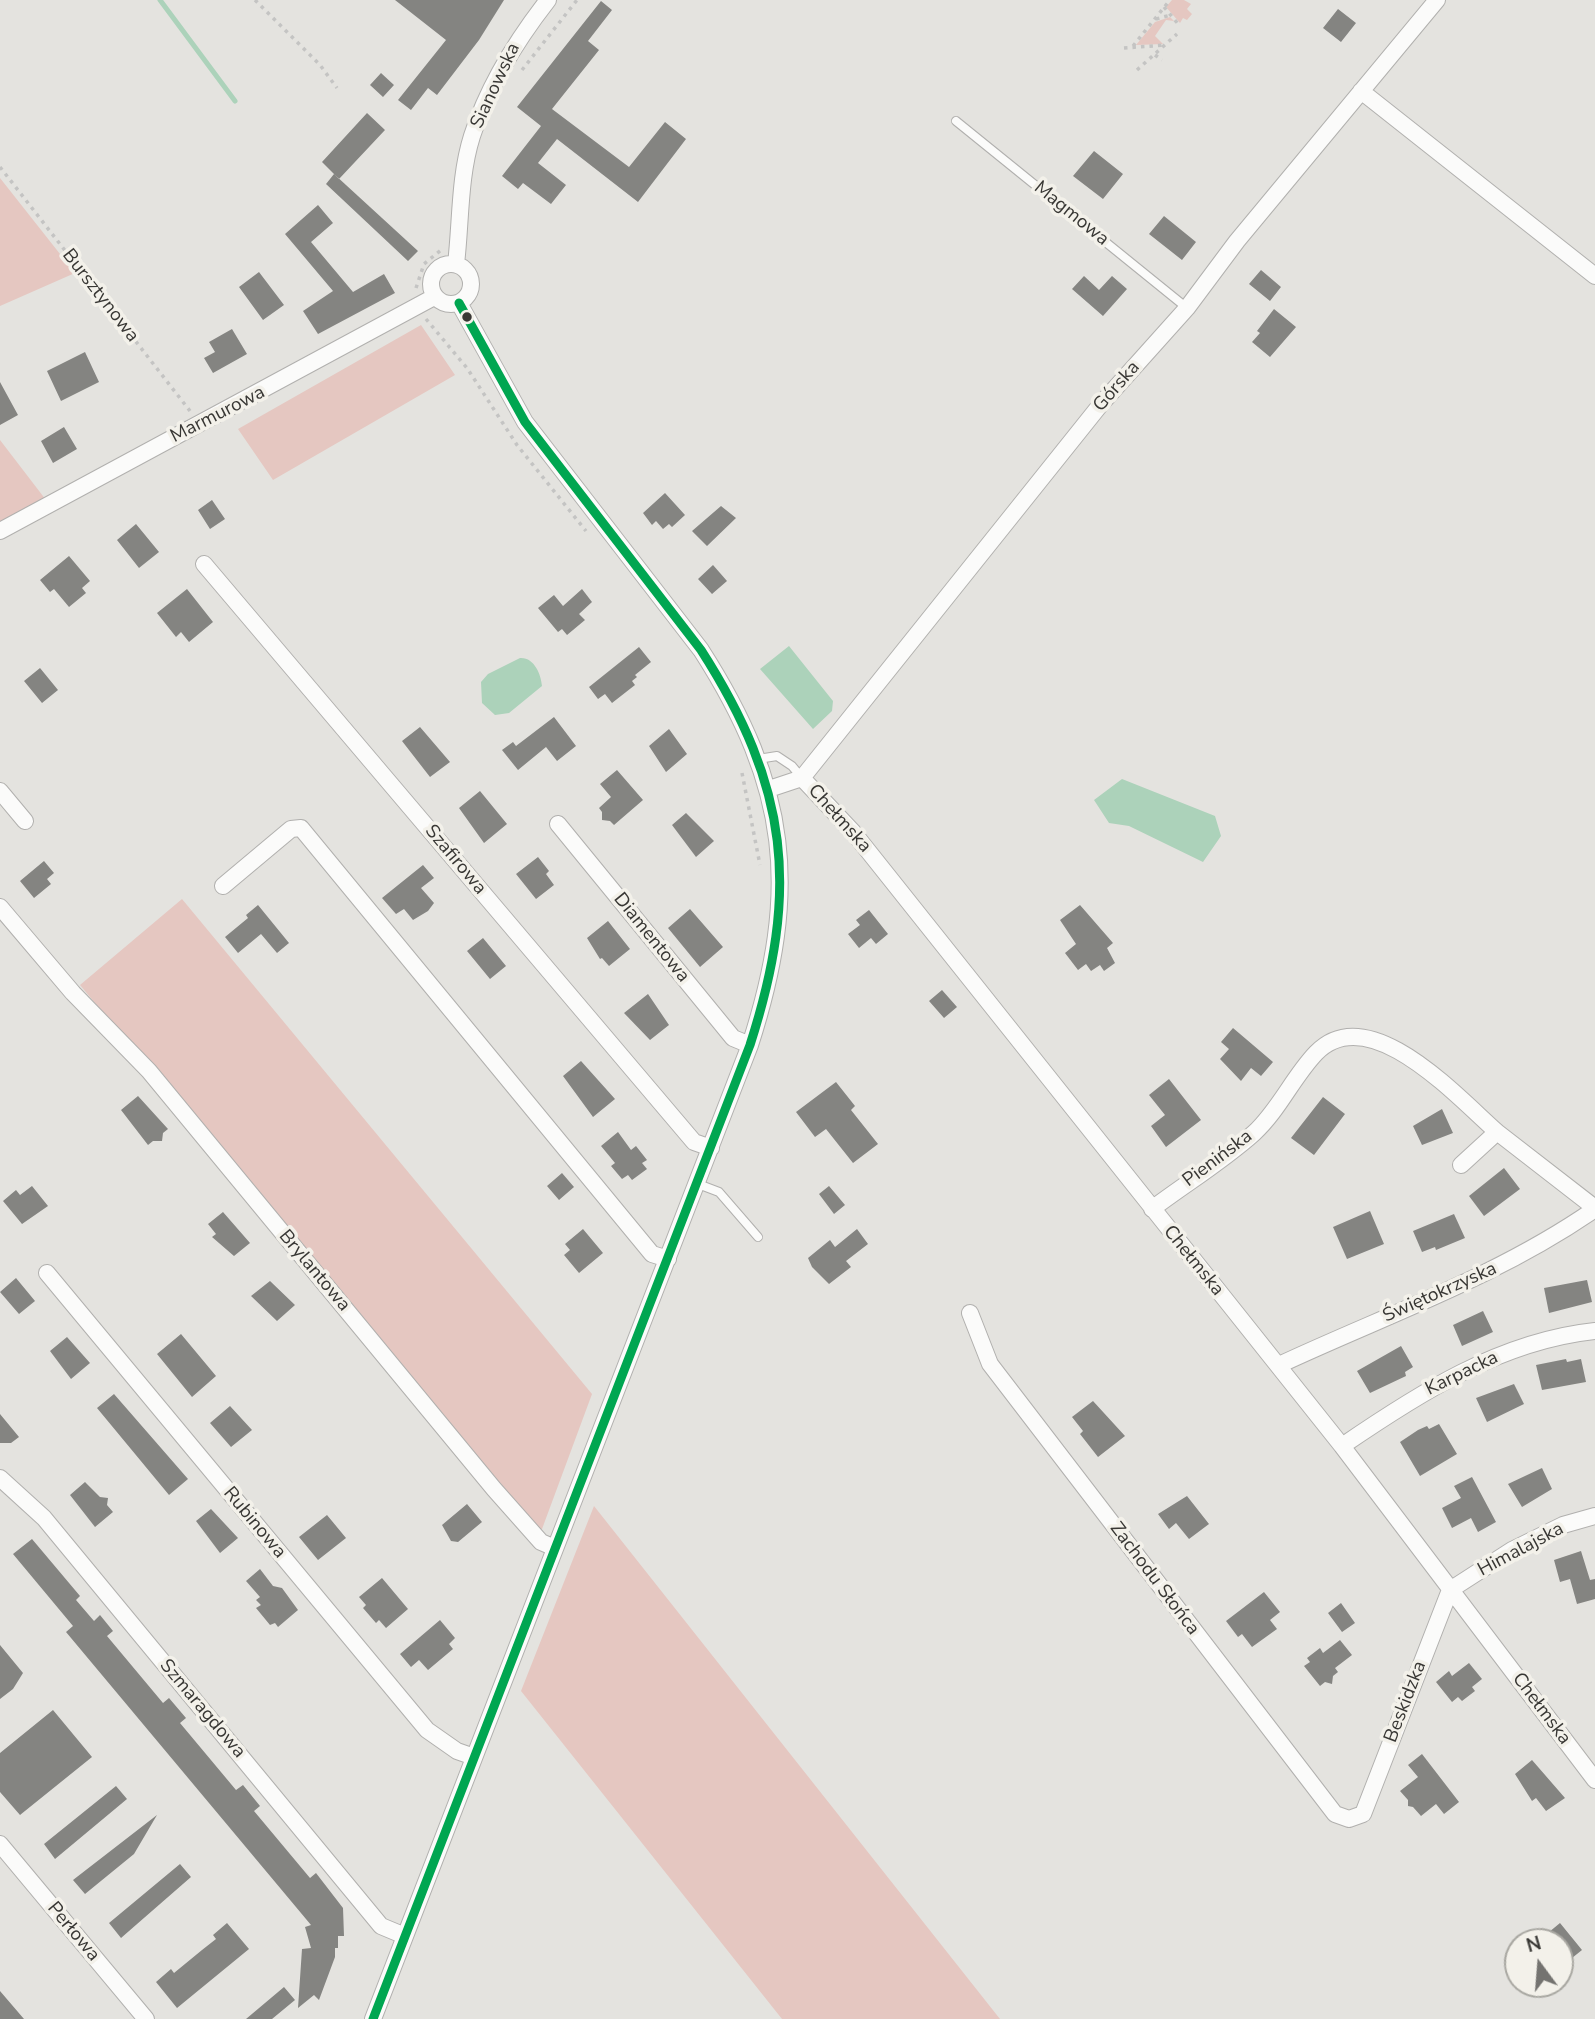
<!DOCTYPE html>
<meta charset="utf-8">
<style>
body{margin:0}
#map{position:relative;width:1595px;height:2019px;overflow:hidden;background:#e4e3df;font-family:"Nunito Sans",sans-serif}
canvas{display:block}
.north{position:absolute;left:1504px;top:1928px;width:70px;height:70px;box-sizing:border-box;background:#f3f1ea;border:2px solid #a8a7a1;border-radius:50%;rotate:344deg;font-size:19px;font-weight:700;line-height:28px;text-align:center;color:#383734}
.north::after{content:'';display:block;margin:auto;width:24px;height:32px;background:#747370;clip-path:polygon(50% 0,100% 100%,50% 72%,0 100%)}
</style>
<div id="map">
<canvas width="1595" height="2019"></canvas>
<div class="north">N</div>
</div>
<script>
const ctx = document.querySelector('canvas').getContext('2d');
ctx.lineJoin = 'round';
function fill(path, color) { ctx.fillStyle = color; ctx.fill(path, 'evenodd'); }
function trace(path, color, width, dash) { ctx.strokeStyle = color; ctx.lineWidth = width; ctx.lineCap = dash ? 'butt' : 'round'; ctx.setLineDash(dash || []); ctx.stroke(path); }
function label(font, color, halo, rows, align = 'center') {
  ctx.font = font + ' "Nunito Sans",sans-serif'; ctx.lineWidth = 7; ctx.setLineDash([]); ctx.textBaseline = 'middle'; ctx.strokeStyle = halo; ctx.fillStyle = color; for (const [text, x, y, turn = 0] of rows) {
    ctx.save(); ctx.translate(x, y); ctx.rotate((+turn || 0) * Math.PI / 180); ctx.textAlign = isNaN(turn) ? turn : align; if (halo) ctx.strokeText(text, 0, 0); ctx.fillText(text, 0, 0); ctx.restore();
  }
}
fill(new Path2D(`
 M1172,0H1184L1191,4L1187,9L1192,14L1187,20L1183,18L1180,23L1166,7Z
 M1170,17L1174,21L1166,20L1155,36L1163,44L1136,45L1155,22Z
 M0,178L75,273L0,306Z
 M421,325L455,375L273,480L238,429Z
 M0,440L46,500L0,523Z
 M182,899L592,1394L542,1529L533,1530L80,985Z
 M594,1506L1000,2019H782L521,1691Z`), '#e5c7c1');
fill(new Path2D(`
 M789,646L833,701L832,711L813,729L760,669Z
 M520,658C534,657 541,674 542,686L509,713L495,715L482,703L481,682L488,674Z
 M1122,779L1215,816L1221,836L1203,862L1129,826L1109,823L1094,800Z`), '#acd2ba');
trace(new Path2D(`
 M160,0L235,101`), '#acd2ba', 5);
fill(new Path2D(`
 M395,0H504L479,40L437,95L428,88L411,110L398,100L446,40Z
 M601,1L612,10L588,41L599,50L552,109L629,167L665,122L686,139L638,202L557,139L538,163L566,185L551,204L523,183L518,189L502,176L541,126L517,107Z
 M1338,9L1356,23L1341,42L1323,28Z
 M381,73L394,85L383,97L370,85Z
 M367,113L385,130L339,179L322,162Z
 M1094,151L1123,174L1103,199L1073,176Z
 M334,174L418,251L408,261L326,184Z
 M318,205L333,223L311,242L353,292L384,274L395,293L318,334L303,311L333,291L285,234Z
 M1164,216L1196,242L1182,260L1149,234Z
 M1261,270L1281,287L1270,301L1249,284Z
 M259,272L284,305L263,320L239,287Z
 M1084,276L1099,290L1112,276L1127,289L1103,316L1072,289Z
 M1274,309L1296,327L1270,357L1252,342L1260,333L1257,331Z
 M232,329L247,354L213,373L204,358L215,352L209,342Z
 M85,352L99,382L61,401L47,371Z
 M0,382L18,415L0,425Z
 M64,427L77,449L53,463L41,441Z
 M665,493L685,515L672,527L669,524L663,529L656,521L652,525L643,513Z
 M212,500L225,519L210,529L198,510Z
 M721,506L736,518L707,546L692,531Z
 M136,524L159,552L139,568L117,540Z
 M69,556L90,581L82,588L86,593L69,607L54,589L50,592L40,580Z
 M713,565L727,581L712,594L698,579Z
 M187,589L213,622L189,642L181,632L176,637L157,613Z
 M582,589L592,602L579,614L585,620L567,635L562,629L558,632L538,608L554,595L563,606Z
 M639,647L651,662L635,675L637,677L632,681L635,685L612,703L605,694L598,699L589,687Z
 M40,668L58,690L42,703L24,681Z
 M554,717L576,746L557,761L546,747L518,770L502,750L513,742L516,746Z
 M420,727L450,762L430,777L402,741Z
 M669,729L687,754L666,772L649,746Z
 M617,770L643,800L614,825L610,821L602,820V812L599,808L611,797L600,784Z
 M480,791L507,824L484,843L459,808Z
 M686,813L714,841L696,857L672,825Z
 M538,857L549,871L546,874L554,885L536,899L516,874Z
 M44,861L54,873L47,879L51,884L34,898L20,881Z
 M423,865L434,878L421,888L434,903L428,911L413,920L404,909L396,914L382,898Z
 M258,905L289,943L277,953L261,934L238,953L225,937L248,918L246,915Z
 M1080,905L1113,943L1107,948L1115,963L1104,971L1100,965L1091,971L1086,964L1078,970L1065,953L1076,944L1060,920Z
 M690,909L723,947L700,967L668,928Z
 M869,910L888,934L876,944L871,938L859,948L848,934L860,925L856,920Z
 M608,921L630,949L609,966L602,958L600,959L587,938Z
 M483,938L506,966L490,979L467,951Z
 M942,990L957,1007L944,1018L929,1001Z
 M648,994L669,1025L650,1040L624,1013Z
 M1233,1028L1273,1062L1261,1076L1251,1068L1241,1081L1220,1059L1229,1049L1221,1042Z
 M581,1061L615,1099L593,1117L563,1076Z
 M1169,1079L1201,1120L1166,1147L1151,1126L1165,1115L1149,1095Z
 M836,1082L855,1106L851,1110L878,1144L853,1163L826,1129L815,1137L796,1112Z
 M138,1096L168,1129L163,1133L162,1141H153L148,1145L121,1110Z
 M1323,1097L1345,1114L1314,1155L1291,1138Z
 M1442,1109L1453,1133L1422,1145L1413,1126Z
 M618,1132L631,1150L636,1146L647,1160L642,1163L647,1169L632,1180L628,1175L622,1179L611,1166L615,1163L601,1146Z
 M1504,1168L1520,1189L1484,1216L1469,1196Z
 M562,1173L574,1187L559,1200L547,1186Z
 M32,1186L48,1206L22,1224L3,1201L16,1190L20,1195Z
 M829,1186L845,1205L834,1214L819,1194Z
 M1370,1211L1384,1244L1347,1259L1333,1227Z
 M223,1212L250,1243L234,1256L212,1237L216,1234L208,1224Z
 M1454,1214L1465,1238L1436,1250L1435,1247L1422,1252L1413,1231Z
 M583,1229L603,1253L579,1273L564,1255L570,1250L565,1244Z
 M857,1229L868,1244L846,1261L851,1267L829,1284L812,1267L808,1258L830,1240L835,1247Z
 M16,1278L35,1301L19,1314L0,1292Z
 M1587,1280L1592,1302L1549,1313L1544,1288Z
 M270,1281L295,1305L277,1321L251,1296Z
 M1483,1311L1493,1332L1462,1346L1453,1325Z
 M181,1334L216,1376L192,1397L157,1354Z
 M67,1337L90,1363L71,1379L50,1351Z
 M1401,1346L1413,1367L1405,1372L1406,1376L1370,1393L1357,1371Z
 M1566,1359L1567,1362L1581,1359L1586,1382L1542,1390L1536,1365Z
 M1514,1384L1524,1404L1487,1422L1476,1398Z
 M114,1394L188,1479L169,1495L97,1408Z
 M1093,1401L1125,1436L1098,1457L1080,1434L1083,1431L1072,1417Z
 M230,1406L252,1430L231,1447L210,1423Z
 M0,1414L19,1437L11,1443H0Z
 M1439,1424L1457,1454L1420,1476L1400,1442L1418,1430L1427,1426L1429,1429Z
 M1542,1468L1552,1489L1522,1507L1508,1484Z
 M1472,1477L1496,1522L1478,1532L1471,1518L1452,1528L1442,1508L1461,1498L1454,1486Z
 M85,1482L100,1497L108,1498L107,1505L113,1512L95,1527L70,1495Z
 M1187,1496L1209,1524L1189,1539L1176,1523L1169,1529L1158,1514Z
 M467,1504L482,1522L458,1542L451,1541L442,1525Z
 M211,1509L238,1538L220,1553L196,1521Z
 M327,1515L346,1538L318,1560L299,1537Z
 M32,1539L80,1596L76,1600L94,1621L100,1615L113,1631L107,1636L163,1703L169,1698L186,1718L180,1723L236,1790L243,1785L260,1806L254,1811L310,1878L316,1873L343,1908L344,1936H338V1948H335V1957L319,2000L314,1995L298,2008L302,1949L311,1948L305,1927L311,1925L66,1632L73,1626L13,1554Z
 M1581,1551L1590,1580L1595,1579V1599L1577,1604L1570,1579L1560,1582L1554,1560Z
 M260,1569L273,1586L282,1588L298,1610L278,1627L275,1623L270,1625L256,1608L261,1605L256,1600L260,1597L246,1581Z
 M382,1578L408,1609L386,1628L379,1620L376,1623L363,1608L366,1605L359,1597Z
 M1264,1592L1280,1612L1270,1620L1277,1629L1252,1647L1242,1634L1238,1637L1226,1621Z
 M1341,1603L1355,1623L1342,1632L1328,1613Z
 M440,1620L455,1638L449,1644L453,1649L428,1670L419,1660L411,1667L400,1654Z
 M1340,1640L1352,1655L1335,1668L1338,1672L1333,1676L1332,1684L1325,1682L1320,1686L1304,1666L1310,1662L1307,1658L1320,1648L1323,1653Z
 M0,1645L23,1673L13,1689L0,1699Z
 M1469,1663L1482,1679L1472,1687L1475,1691L1462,1701L1458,1697L1452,1702L1436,1682L1449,1671L1452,1676Z
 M53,1710L92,1757L20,1815L0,1792V1753Z
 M1422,1754L1459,1802L1444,1814L1436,1804L1421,1816L1413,1807L1408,1806V1800L1400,1791L1418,1777L1408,1765Z
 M1532,1760L1565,1798L1546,1811L1536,1798L1532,1801L1515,1774Z
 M116,1786L127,1799L55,1859L44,1844Z
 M157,1815L134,1854L85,1894L73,1880Z
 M180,1864L191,1877L121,1938L109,1923Z
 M227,1923L249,1949L177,2008L156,1982L171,1969L174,1973L202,1950L216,1939L213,1935Z
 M1560,1923L1582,1950L1567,1962L1560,1953V1942H1537Z
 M284,1987L295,2000L272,2019H246Z
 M0,1991L24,2019H0Z`), '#848481');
const lane = new Path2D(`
 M956,121L1187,308
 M758,759L777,756L792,766L802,778
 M698,1184L719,1192L758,1237`);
const street = new Path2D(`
 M1361,91L1595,276
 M456,264C461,222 459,177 472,136C488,86 516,41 548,0
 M431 284a20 20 0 1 1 40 0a20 20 0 1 1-40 0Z
 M0,531L434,297
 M204,564L694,1142L711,1148
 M802,778L1101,404L1187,308L1237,241L1437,0
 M769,789L802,778L853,832L1342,1446L1595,1780
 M0,791L25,821
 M558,824L733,1038L750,1045
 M223,886L291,829L301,828L652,1254L668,1259
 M0,907L73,993L149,1071L494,1489L541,1542L555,1548
 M1497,1132L1595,1208
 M1152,1209C1185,1184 1223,1161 1254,1133C1279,1110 1293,1077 1316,1053C1369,998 1458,1098 1497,1132L1461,1165
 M47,1273L427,1730L457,1751L474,1757
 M970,1313L990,1364L1335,1814L1349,1819L1363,1814L1450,1590L1512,1550L1563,1525L1595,1516
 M1279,1365C1386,1315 1497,1277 1595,1209
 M1342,1446C1418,1394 1500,1341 1595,1331
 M0,1478L44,1518L381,1926L405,1936
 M0,1844L146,2019
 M373,2019L750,1045C800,890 789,787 701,650L525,422L459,303`);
trace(lane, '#b1b0ae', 10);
trace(street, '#b1b0ae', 18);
trace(new Path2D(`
 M255,0L320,65L337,88
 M1164,7L1179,25
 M1156,19L1171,15
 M1133,46L1170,0
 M1124,48L1165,45
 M1155,55L1162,60
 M522,70L577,0
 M1137,70L1177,34
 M0,167L190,411
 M416,288L424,264L441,250
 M426,319L467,368L517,445L586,531
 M742,773L760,865`), '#c4c4c3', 3.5, [3.5, 5]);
trace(lane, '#fbfbfa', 8);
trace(street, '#fbfbfa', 16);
trace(new Path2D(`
 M373,2019L750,1045C800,890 789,787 701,650L525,422L459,303`), '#00a651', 9);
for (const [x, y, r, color] of [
 [467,317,6,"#383734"]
]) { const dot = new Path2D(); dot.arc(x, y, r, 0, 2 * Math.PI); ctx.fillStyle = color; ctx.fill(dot); trace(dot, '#f3f1ea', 2.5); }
label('19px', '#383734', '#f3f1ea', [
 ["Sianowska",496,86,-65],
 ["Magmowa",1071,214,39],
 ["Bursztynowa",100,296,52],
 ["Górska",1117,387,-49],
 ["Marmurowa",218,415,-27],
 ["Chełmska",839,819,48],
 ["Szafirowa",455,860,50],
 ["Diamentowa",651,938,51],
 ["Pienińska",1218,1159,-37],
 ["Chełmska",1193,1261,51],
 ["Brylantowa",314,1271,50],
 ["Świętokrzyska",1440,1293,-24],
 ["Karpacka",1462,1374,-26],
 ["Rubinowa",254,1523,50],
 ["Himalajska",1521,1550,-28],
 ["Zachodu Słońca",1154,1579,53],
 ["Beskidzka",1406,1702,-69],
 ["Szmaragdowa",202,1709,50],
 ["Chełmska",1541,1709,53],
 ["Perłowa",73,1932,50]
]);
</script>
